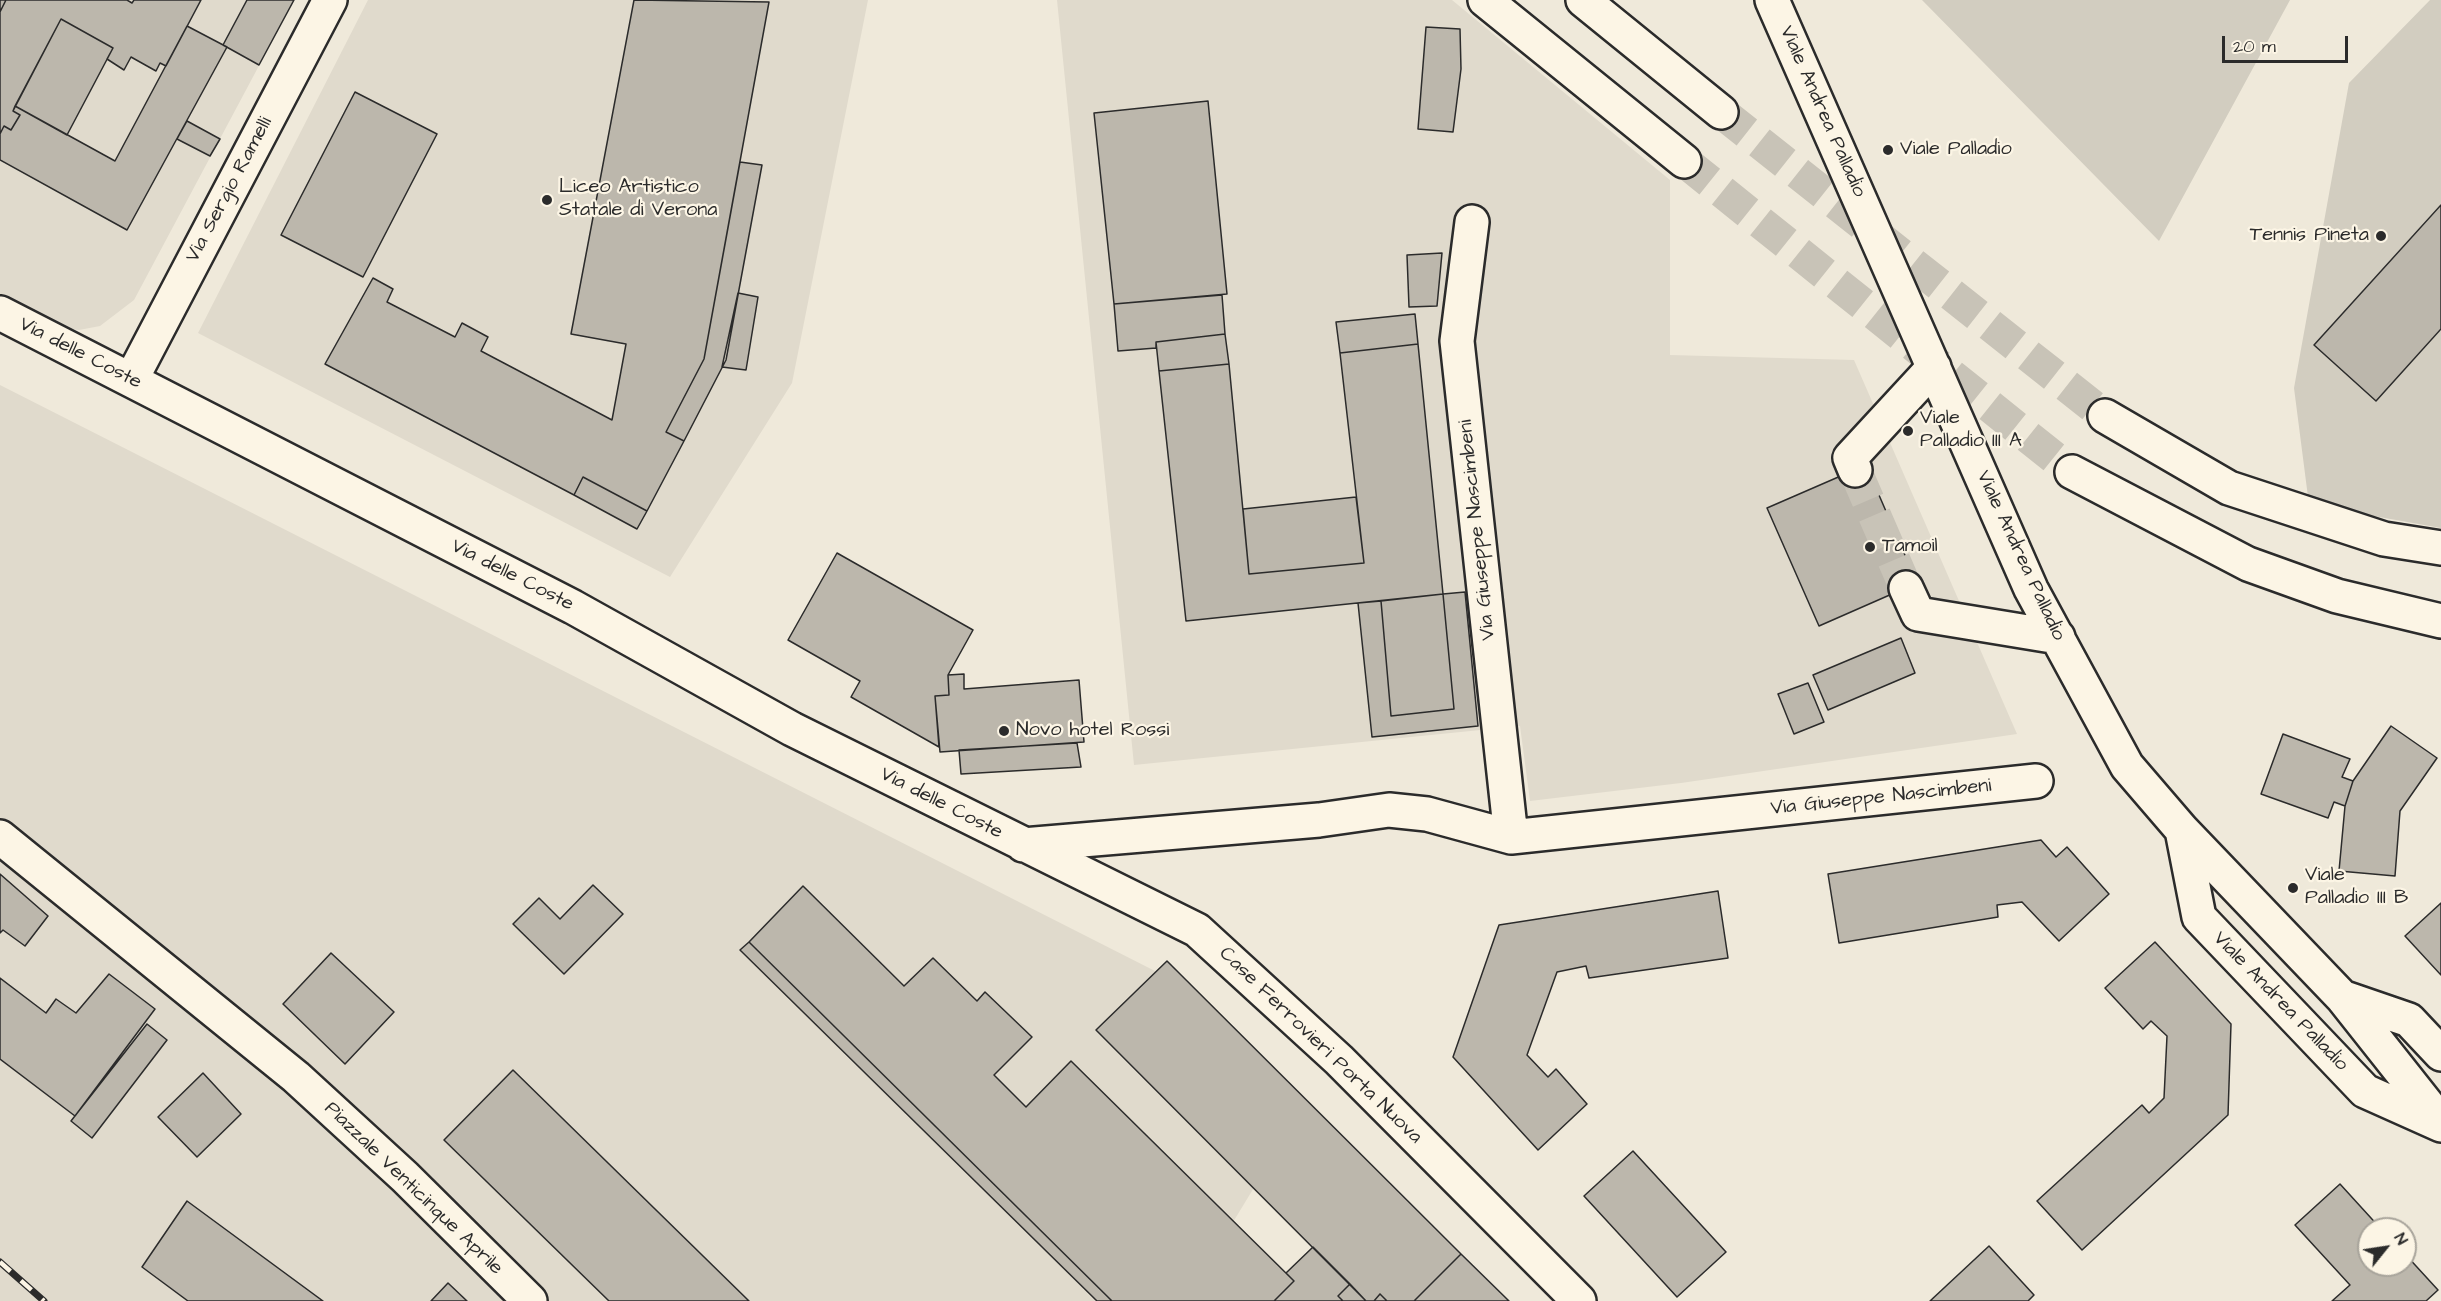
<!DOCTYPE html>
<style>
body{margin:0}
#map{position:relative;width:2441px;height:1301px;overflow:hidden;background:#efe9da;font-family:"Architects Daughter",sans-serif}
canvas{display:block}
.north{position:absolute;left:2357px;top:1217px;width:60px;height:60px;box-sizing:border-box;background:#fcf5e5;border:2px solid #a8a49b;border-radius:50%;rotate:60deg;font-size:16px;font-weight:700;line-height:24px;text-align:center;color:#2b2b2b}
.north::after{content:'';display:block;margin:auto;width:21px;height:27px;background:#2b2b2b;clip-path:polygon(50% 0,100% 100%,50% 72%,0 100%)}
.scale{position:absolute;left:2222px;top:36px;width:126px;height:27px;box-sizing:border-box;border:3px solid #2b2b2b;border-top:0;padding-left:8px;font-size:18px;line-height:21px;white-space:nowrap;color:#2b2b2b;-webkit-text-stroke:4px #fcf5e5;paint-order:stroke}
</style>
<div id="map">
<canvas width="2441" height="1301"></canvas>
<div class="north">N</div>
<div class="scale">20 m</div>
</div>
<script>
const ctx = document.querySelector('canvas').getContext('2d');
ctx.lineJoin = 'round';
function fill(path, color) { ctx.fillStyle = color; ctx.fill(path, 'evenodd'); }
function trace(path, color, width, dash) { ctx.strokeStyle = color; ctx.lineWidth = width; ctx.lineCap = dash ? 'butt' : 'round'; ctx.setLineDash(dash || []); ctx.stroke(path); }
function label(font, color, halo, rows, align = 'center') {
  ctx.font = font + ' "Architects Daughter",sans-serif'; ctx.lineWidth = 4.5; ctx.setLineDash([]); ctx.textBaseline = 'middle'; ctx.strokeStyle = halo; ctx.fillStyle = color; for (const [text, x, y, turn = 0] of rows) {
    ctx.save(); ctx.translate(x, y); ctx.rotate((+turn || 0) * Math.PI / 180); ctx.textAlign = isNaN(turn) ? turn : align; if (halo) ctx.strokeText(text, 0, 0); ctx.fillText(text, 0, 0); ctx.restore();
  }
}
fill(new Path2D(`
 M0,0H294L134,300L100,326L79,330L59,328L0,297Z
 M368,0H868L792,383L670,577L198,333Z
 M1057,0H1452L1670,180V355L1854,360L2017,734L1681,783L1530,801L1520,726L1134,765Z
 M0,385L1155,971L1300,1112L1185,1301H0Z`), '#e0dacc');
fill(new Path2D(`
 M1922,0H2290L2159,241Z
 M2430,0H2441V528L2368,515L2308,497L2294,388L2349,83Z`), '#d2cdc0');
const building = new Path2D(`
 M0,0H6L0,12Z
 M6,0H127L132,3L134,0H201L166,66L160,63L156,71L131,57L124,70L107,59L113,48L61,19L13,111L20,115L11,130L4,126L0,134V12Z
 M247,0H294L259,65L223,45Z
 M634,0L769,2L704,359L666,432L684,441L647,511L583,477L574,495L325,364L373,278L393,289L387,302L455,337L462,323L488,337L481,351L612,420L626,344L571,334Z
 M61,19L113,48L67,135L15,106Z
 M187,26L227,47L127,230L0,160V134L4,126L11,130L20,115L13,111L15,106L115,161Z
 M1426,27L1460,29L1461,69L1453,132L1418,129Z
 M355,92L437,134L363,277L281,235Z
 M1208,101L1227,294L1114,304L1094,113Z
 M187,121L220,139L210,156L177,139Z
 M740,162L762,165L726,360L684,441L666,432L704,359Z
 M2441,205V329L2376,401L2314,345Z
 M1442,253L1437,306L1409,307L1407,255Z
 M738,293L758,297L746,370L722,367Z
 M1222,295L1225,334L1156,342V348L1118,351L1114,304Z
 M1415,314L1418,344L1340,353L1336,322Z
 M1225,334L1229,364L1159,371L1156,342Z
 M1418,344L1443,594L1186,621L1159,371L1229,364L1249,574L1364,563L1340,353Z
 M1866,465L1917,583L1819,626L1767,508Z
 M583,477L647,511L637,529L574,495Z
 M1356,497L1364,563L1249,574L1243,509Z
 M837,553L973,630L948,675L949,695L935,696L939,747L851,697L860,681L788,640Z
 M1465,592L1478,726L1372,737L1358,603L1381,601L1391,716L1454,709L1443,594Z
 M1443,594L1454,709L1391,716L1381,601Z
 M1901,638L1915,673L1828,710L1813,675Z
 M964,674V689L1079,680L1084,742L940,752L935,696L949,695L948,675Z
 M1808,683L1824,722L1794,734L1778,694Z
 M2391,726L2437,758L2400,811L2395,876L2339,871L2345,806L2353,781Z
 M2283,734L2350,759L2342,777L2353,781L2345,806L2334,802L2328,818L2261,794Z
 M1077,743L1081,767L961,774L959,750Z
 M2041,840L2056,857L2067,847L2109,894L2059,941L2022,902L1997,905L1998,917L1839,943L1828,874Z
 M0,874L48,916L25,946L3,930L0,933Z
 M593,885L623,914L564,974L513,924L539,898L560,919Z
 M803,886L904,986L933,958L977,1001L985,992L1032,1037L994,1075L1026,1107L1071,1061L1294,1281L1274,1301H1112L749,942Z
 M1718,891L1728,958L1589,978L1586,966L1557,972L1527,1055L1548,1077L1556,1069L1587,1104L1538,1150L1453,1057L1499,925Z
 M2441,903V975L2405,936Z
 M749,942L1112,1301H1097L740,950Z
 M2155,942L2231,1024L2228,1115L2082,1250L2037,1201L2142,1105L2149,1113L2164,1098L2167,1036L2151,1021L2143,1029L2105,988Z
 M331,953L394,1012L345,1064L283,1004Z
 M1167,961L1461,1254L1414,1301H1387L1380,1294L1374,1301H1366L1096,1030Z
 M109,974L155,1009L75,1116L0,1059V978L46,1013L56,999L76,1013Z
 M147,1024L167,1040L92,1138L71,1121Z
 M513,1070L749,1301H609L444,1140Z
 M203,1073L241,1114L197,1157L158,1117Z
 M1633,1151L1726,1252L1677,1297L1584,1196Z
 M2340,1184L2381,1229H2369V1265H2405V1254L2438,1290L2426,1301H2332L2350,1285L2295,1225Z
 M187,1201L323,1301H188L142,1267Z
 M1989,1246L2034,1295L2028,1301H1930Z
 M1313,1247L1350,1284L1338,1296L1343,1301H1274L1294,1281L1286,1273Z
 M1461,1254L1509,1301H1414Z
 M448,1283L467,1301H431Z
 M1350,1284L1366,1301H1343L1338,1296Z
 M1380,1294L1387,1301H1374Z`);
fill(building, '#bcb7ac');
trace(building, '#2b2b2b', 1.5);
trace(new Path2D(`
 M1855,470L1906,588`), '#c8c3b7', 33, [33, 16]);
trace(new Path2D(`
 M1721,112L2105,416
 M1684,161L2072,472`), '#c8c3b7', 33, [33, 16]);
const minor = new Path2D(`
 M1772,0L2031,589L2127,766L2182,830L2342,997L2441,1122
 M1472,222L1457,341L1511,837
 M0,313L573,607L792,729L1197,930L1339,1060L1579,1301
 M131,380L330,0
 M1855,470L1850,458L1934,367
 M1906,588L1918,614L2058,637
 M2182,830L2199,917L2365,1091L2441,1125
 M0,837L296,1077L405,1177L530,1301
 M1023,845L1319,820L1389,810L1427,814L1511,837L2036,781
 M2342,997L2409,1020L2441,1054`);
const highway = new Path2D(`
 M1485,0L1684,161
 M1583,0L1721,112
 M2105,416L2229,488L2384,539L2441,548
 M2072,472L2248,564L2337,596L2441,621`);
trace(minor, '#2b2b2b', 38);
trace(highway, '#2b2b2b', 38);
trace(minor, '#fcf5e5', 33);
trace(highway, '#fcf5e5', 33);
const rail = new Path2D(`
 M0,1262L44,1301`);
trace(rail, '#2b2b2b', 7);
trace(rail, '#fcf5e5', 4.5, [14]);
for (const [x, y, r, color] of [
 [1888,150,6,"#2b2b2b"],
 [547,200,6,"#2b2b2b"],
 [2381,236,6,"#2b2b2b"],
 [1908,431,6,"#2b2b2b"],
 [1870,547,6,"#2b2b2b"],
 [1004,731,6,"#2b2b2b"],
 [2293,888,6,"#2b2b2b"]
]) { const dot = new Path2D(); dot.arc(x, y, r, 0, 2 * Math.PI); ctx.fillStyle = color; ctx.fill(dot); trace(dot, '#fcf5e5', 2); }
label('20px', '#2b2b2b', '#fcf5e5', [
 ["Viale Andrea Palladio",1822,112,66],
 ["Via Sergio Ramelli",230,190,-62],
 ["Via delle Coste",80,354,27],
 ["Via Giuseppe Nascimbeni",1478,530,-96],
 ["Viale Andrea Palladio",2020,556,65],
 ["Via delle Coste",512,576,27],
 ["Via Giuseppe Nascimbeni",1881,798,-6],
 ["Via delle Coste",941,804,27],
 ["Viale Andrea Palladio",2280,1002,46],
 ["Case Ferrovieri Porta Nuova",1320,1046,44],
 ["Piazzale Venticinque Aprile",413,1189,44]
]);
label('20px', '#2b2b2b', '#fcf5e5', [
 ["Viale Palladio",1900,150],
 ["Liceo Artistico",559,188],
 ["Statale di Verona",559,211],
 ["Tennis Pineta",2369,236,"right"],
 ["Viale",1920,419],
 ["Palladio III A",1920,442],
 ["Tamoil",1882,547],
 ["Novo hotel Rossi",1016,731],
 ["Viale",2305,876],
 ["Palladio III B",2305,899]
], 'left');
</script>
